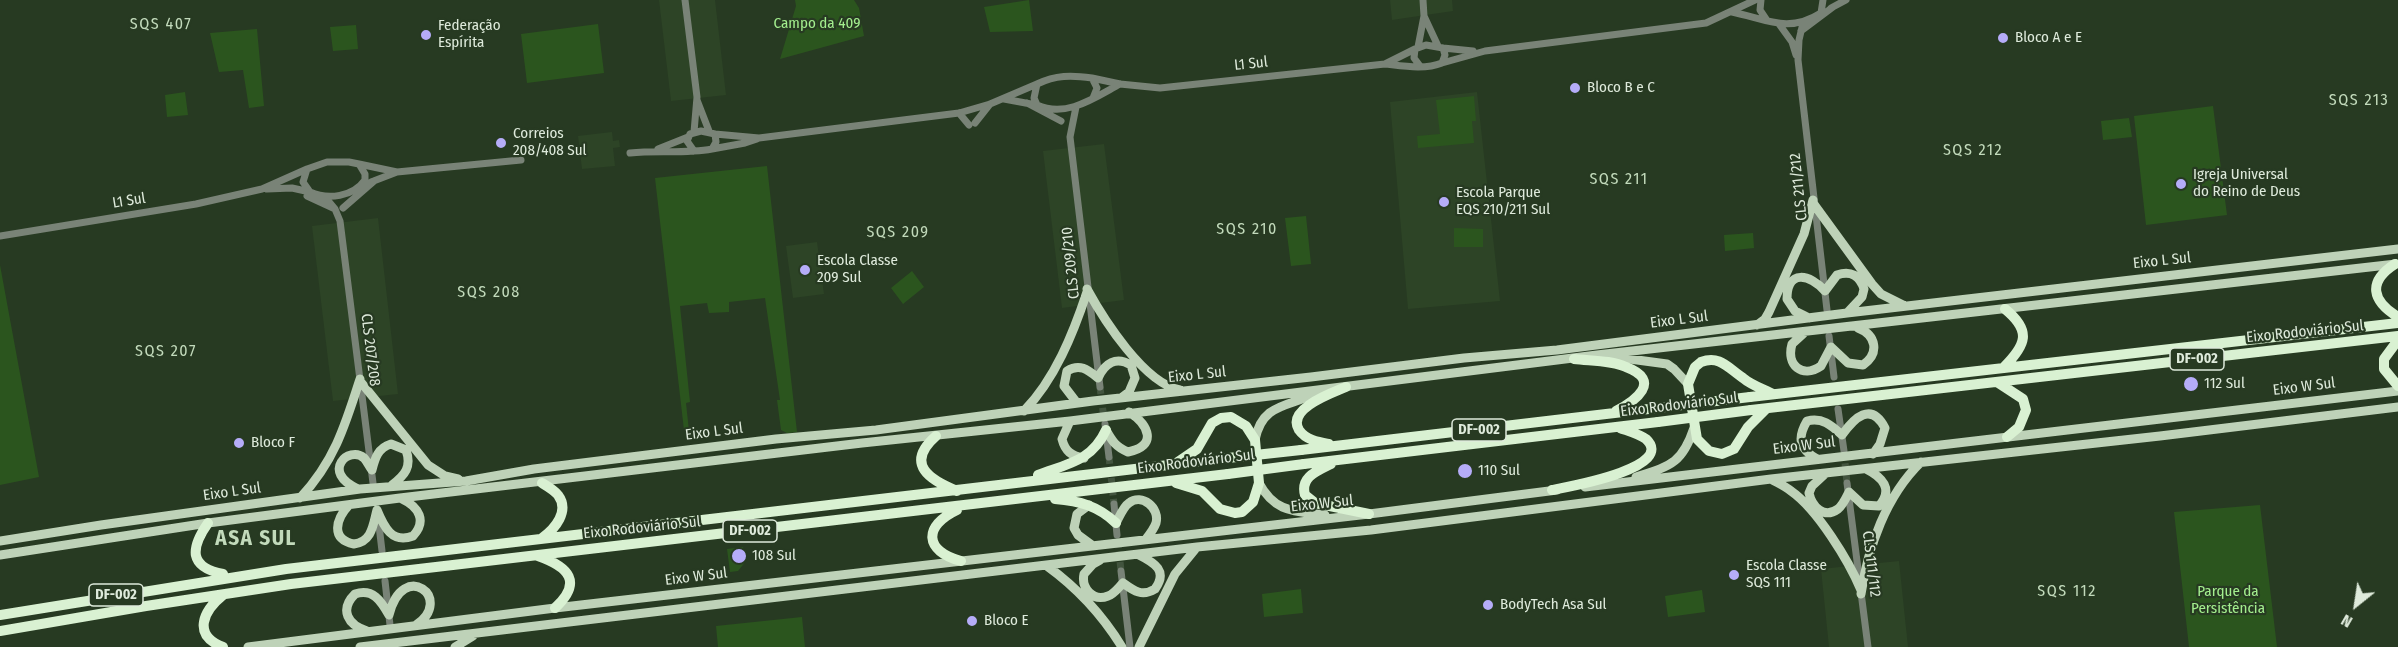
<!DOCTYPE html>
<meta charset="utf-8">
<style>
body{margin:0}
#map{position:relative;width:2398px;height:647px;overflow:hidden;background:#273a22;font-family:"Fira Sans Condensed",sans-serif}
canvas{display:block}
.north{position:absolute;left:2326px;top:575px;width:60px;height:60px;-webkit-text-stroke:4px #273a22;paint-order:stroke;rotate:210deg;font-size:16px;font-weight:700;line-height:24px;text-align:center;color:#deeadb}
.north::after{content:'';display:block;margin:auto;width:21px;height:27px;background:#deeadb;clip-path:polygon(50% 0,100% 100%,50% 72%,0 100%)}
</style>
<div id="map">
<canvas width="2398" height="647"></canvas>
<div class="north">N</div>
</div>
<script>
const ctx = document.querySelector('canvas').getContext('2d');
ctx.lineJoin = 'round';
function fill(path, color) { ctx.fillStyle = color; ctx.fill(path, 'evenodd'); }
function trace(path, color, width, dash) { ctx.strokeStyle = color; ctx.lineWidth = width; ctx.lineCap = dash ? 'butt' : 'round'; ctx.setLineDash(dash || []); ctx.stroke(path); }
function label(font, color, halo, rows, align = 'center') {
  ctx.font = font + ' "Fira Sans Condensed",sans-serif'; ctx.lineWidth = 4.5; ctx.setLineDash([]); ctx.textBaseline = 'middle'; ctx.strokeStyle = halo; ctx.fillStyle = color; for (const [text, x, y, turn = 0] of rows) {
    ctx.save(); ctx.translate(x, y); ctx.rotate((+turn || 0) * Math.PI / 180); ctx.textAlign = isNaN(turn) ? turn : align; if (halo) ctx.strokeText(text, 0, 0); ctx.fillText(text, 0, 0); ctx.restore();
  }
}
fill(new Path2D(`
 M659,0H715L726,95L671,101Z
 M1390,0H1452L1453,11L1392,20Z
 M1477,92L1500,301L1408,309L1390,102Z
 M612,132L613,141L619,140L620,147L613,148L615,166L582,169L578,136Z
 M1104,144L1124,300L1062,308L1043,151Z
 M378,218L398,394L333,401L312,226Z
 M817,242L824,294L793,298L786,246Z
 M1899,561L1908,647H1829L1821,569Z`), '#2d4426');
fill(new Path2D(`
 M795,0H854L859,8L864,36L780,59L796,6Z
 M1029,0L1033,31L990,32L984,7Z
 M598,24L604,73L527,83L521,34Z
 M356,25L358,49L333,51L330,27Z
 M257,29L264,106L249,108L243,70L219,72L210,33Z
 M185,92L188,115L167,117L165,95Z
 M1474,96L1476,121H1472L1474,143L1418,148L1417,136L1440,134L1436,100Z
 M2213,106L2227,215L2146,225L2134,116Z
 M2129,118L2132,137L2103,140L2101,121Z
 M767,166L797,432L787,433L781,430L777,400H780L765,298L729,302V312L709,313L707,303L680,306L690,402L686,403L689,431L699,430L700,437L685,439L655,178Z
 M1306,216L1311,264L1291,266L1285,218Z
 M1454,228L1483,229V247H1454Z
 M1753,233L1754,248L1725,251L1724,235Z
 M0,265L39,477L0,485Z
 M912,271L924,287L903,304L891,288Z
 M2260,505L2277,647H2189L2174,512Z
 M743,547L746,561L738,571L730,572L727,549Z
 M1301,589L1303,613L1264,617L1262,594Z
 M1702,590L1705,612L1668,617L1665,596Z
 M802,617L805,647H718L716,626Z`), '#2b551e');
trace(new Path2D(`
 M1100,387L1104,419
 M1844,453L1847,483
 M1109,457L1114,504
 M1118,541L1121,571`), '#42543e', 7, [7, 3.5]);
trace(new Path2D(`
 M685,0L697,97L694,132
 M1423,0L1424,16L1438,46
 M1761,0L1760,10L1766,19
 M1831,8L1846,0
 M1732,12C1766,19 1788,34 1821,13L1823,0
 M1803,23L1799,40L1798,60L1827,310
 M1779,24L1792,42L1796,55
 M1801,31L1833,7
 M1418,47L1424,16
 M1443,48L1473,51
 M1442,63L1485,51L1706,23L1755,0
 M1385,64L1415,49
 M1092,78L1120,84L1160,88L1385,64C1403,66 1425,70 1442,63L1445,55L1443,48L1426,45L1415,49L1414,58L1420,66
 M1093,98L1097,88L1092,78C1071,75 1056,75 1037,84L1034,98L1037,105C1067,118 1094,98 1120,84
 M1004,99L1031,104
 M697,100L709,131
 M1027,103L1061,121
 M1076,107L1070,137L1100,387
 M959,113L969,125
 M975,123L990,104
 M715,134L759,138L959,113L990,104L1037,84
 M658,149L688,137
 M712,149L745,143L757,139
 M630,153C657,150 685,154 712,149L716,142L715,134L701,131L690,134L687,141L694,151
 M327,162H349L359,164L365,174V180C353,197 328,200 310,192L303,182L307,169Z
 M359,164L397,172L521,160
 M371,182L397,172
 M267,189L292,188L310,192
 M307,196L333,208
 M325,197L335,209L340,221L373,483
 M343,208L374,181
 M0,236L196,204L262,189L307,169
 M1829,336L1834,377
 M1838,409L1844,451
 M1105,424L1109,457
 M1847,483L1868,647
 M1114,504L1117,535
 M378,517L382,551
 M1121,571L1130,647
 M385,581L390,625`), '#798377', 7);
trace(new Path2D(`
 M1813,203L1872,284L1881,294L1903,305
 M1087,289C1104,320 1144,383 1180,390
 M1809,318L1795,311L1787,299C1787,269 1810,274 1825,291L1837,275C1851,270 1860,276 1864,289L1862,297L1847,313
 M1757,325L1765,319L1769,312L1804,234L1813,200
 M1803,334L1792,344C1786,365 1802,379 1821,366L1831,347L1848,363L1863,365C1880,353 1876,335 1858,328
 M1615,357L1667,364L1674,369L1688,384
 M360,381L428,465L445,476L458,479
 M1077,403L1064,386L1067,371C1080,363 1088,370 1098,378C1105,363 1116,356 1131,365L1135,378L1129,392L1121,398
 M1024,411C1055,379 1073,334 1087,292
 M1070,421L1062,439C1065,451 1071,456 1084,458
 M1106,430C1112,441 1116,447 1128,452C1158,446 1149,425 1129,412
 M1255,440C1262,403 1288,407 1317,393
 M1817,459C1799,449 1797,438 1807,421C1822,417 1831,425 1842,435C1854,418 1871,401 1885,428L1880,444L1873,454
 M372,470C375,458 378,448 391,444L406,450C412,467 405,475 392,485
 M1825,474L1812,486L1809,493C1812,507 1824,519 1838,509C1843,505 1846,498 1849,492L1863,505L1879,506C1894,489 1882,477 1866,469
 M1636,477C1670,466 1682,464 1694,428
 M1771,479C1778,483 1785,486 1791,491C1817,509 1849,561 1861,590
 M1259,483C1275,513 1295,511 1325,515
 M1585,487L2398,391
 M358,489C320,472 349,445 364,458C367,461 369,466 372,470
 M300,498C334,462 345,426 360,379
 M349,505C336,519 330,539 354,544C372,542 373,525 377,510
 M1089,505L1077,514L1074,528L1078,535L1093,546
 M377,510C384,527 392,544 413,536C427,521 419,507 402,499
 M1116,523C1120,516 1123,507 1129,503C1142,493 1160,508 1156,523C1154,529 1150,534 1146,539
 M0,541L101,525L360,489L466,481L534,469L776,439L876,430L1093,401L1311,377L1464,358L1557,350L1847,313L2398,249
 M0,555L208,523L400,498L862,443L1070,421L1597,355L2396,264
 M1100,560L1093,564L1084,574C1081,588 1093,602 1108,596C1114,594 1118,588 1123,583C1134,591 1142,597 1155,589C1168,571 1155,563 1139,555
 M1047,566C1076,587 1103,616 1122,647
 M1861,594C1868,547 1886,496 1921,462
 M389,615C403,558 455,599 416,625
 M367,631C348,625 339,610 355,594C373,588 381,601 389,615
 M248,647L555,608L1369,514L1557,490
 M360,647L1197,547L1371,530L1771,479L2160,436L2398,407
 M455,647L473,636
 M1139,647L1175,574L1197,547`), '#bed2b8', 9);
trace(new Path2D(`
 M2395,264C2367,282 2372,301 2398,317
 M2398,340L2384,359V369L2398,386
 M1574,359C1591,361 1611,360 1626,367C1663,381 1635,401 1616,411
 M2004,367C2026,345 2032,331 2005,309
 M1997,382L2023,399L2026,410L2019,427L2007,437
 M1750,397L2398,323
 M1766,409L1748,427L1734,449L1722,454L1709,451L1697,439L1688,384L1695,367L1701,362C1720,355 1728,368 1743,378C1751,385 1763,389 1773,394
 M1751,410L2398,336
 M936,436C904,464 930,480 957,491
 M1329,444C1318,442 1306,440 1299,430C1286,409 1332,393 1346,387
 M1301,450L1657,408
 M1304,464L1658,422
 M1331,464C1317,471 1300,477 1305,495L1315,503L1369,514
 M1038,475C1067,464 1092,461 1106,430
 M542,483C547,486 554,490 558,495C570,511 555,529 542,538
 M1176,483L1202,491L1220,509L1235,513L1242,512L1253,502L1259,483L1255,440L1246,426L1231,417L1221,418L1212,423L1197,449L1178,462
 M1552,490C1567,487 1677,468 1646,439C1639,434 1628,431 1620,428
 M1055,499C1080,501 1098,506 1116,523
 M957,510C923,526 924,551 961,561
 M208,523C190,549 189,567 223,574
 M538,556C569,567 583,582 555,608
 M223,595C203,611 192,635 223,647
 M0,615L286,569L1228,458
 M0,631L146,606L291,584L1228,474`), '#d9f1d2', 10);
trace(new Path2D(`
 M1657,408L1750,397
 M1658,422L1751,410
 M1228,458L1301,450
 M1228,474L1304,464`), '#d9f1d2', 10);
for (const [x, y, r, color] of [
 [426,35,6,"#b5acf8"],
 [2003,38,6,"#b5acf8"],
 [1575,88,6,"#b5acf8"],
 [501,143,6,"#b5acf8"],
 [2181,184,6,"#b5acf8"],
 [1444,202,6,"#b5acf8"],
 [805,270,6,"#b5acf8"],
 [2191,384,8,"#b5acf8"],
 [239,443,6,"#b5acf8"],
 [1465,471,8,"#b5acf8"],
 [739,556,8,"#b5acf8"],
 [1734,575,6,"#b5acf8"],
 [1488,605,6,"#b5acf8"],
 [972,621,6,"#b5acf8"]
]) { const dot = new Path2D(); dot.arc(x, y, r, 0, 2 * Math.PI); ctx.fillStyle = color; ctx.fill(dot); trace(dot, '#273a22', 2); }
for (const [x, y, w] of [
 [2197,359,54],
 [1479,430,54],
 [750,531,54],
 [116,595,54]
]) { const box = new Path2D(); box.roundRect(x - w / 2, y - 11, w, 22, 4.5); ctx.fillStyle = '#273a22'; ctx.fill(box); trace(box, '#deeadb', 1.5); }
label('bold 14px', '#deeadb', null, [
 ["DF-002",2197,359],
 ["DF-002",1479,430],
 ["DF-002",750,531],
 ["DF-002",116,595]
]);
label('15px', '#a3ee8e', '#273a22', [
 ["Campo da 409",817,24],
 ["Parque da",2228,592],
 ["Persistência",2228,609]
]);
label('15px', '#deeadb', '#273a22', [
 ["Federação",438,26],
 ["Espírita",438,43],
 ["Bloco A e E",2015,38],
 ["Bloco B e C",1587,88],
 ["Correios",513,134],
 ["208/408 Sul",513,151],
 ["Igreja Universal",2193,175],
 ["do Reino de Deus",2193,192],
 ["Escola Parque",1456,193],
 ["EQS 210/211 Sul",1456,210],
 ["Escola Classe",817,261],
 ["209 Sul",817,278],
 ["112 Sul",2204,384],
 ["Bloco F",251,443],
 ["110 Sul",1478,471],
 ["108 Sul",752,556],
 ["Escola Classe",1746,566],
 ["SQS 111",1746,583],
 ["BodyTech Asa Sul",1500,605],
 ["Bloco E",984,621]
], 'left');
label('15px', '#deeadb', '#273a22', [
 ["L1 Sul",1251,64,-6],
 ["CLS 211/212",1799,187,-96],
 ["L1 Sul",129,201,-9],
 ["Eixo L Sul",2162,261,-6],
 ["CLS 209/210",1071,263,-96],
 ["Eixo L Sul",1679,320,-7],
 ["Eixo Rodoviário Sul",2305,332,-6],
 ["CLS 207/208",370,350,83],
 ["Eixo L Sul",1197,375,-6],
 ["Eixo W Sul",2304,387,-7],
 ["Eixo Rodoviário Sul",1679,405,-7],
 ["Eixo L Sul",714,432,-7],
 ["Eixo W Sul",1804,446,-7],
 ["Eixo Rodoviário Sul",1196,462,-7],
 ["Eixo L Sul",232,492,-8],
 ["Eixo W Sul",1322,504,-6],
 ["Eixo Rodoviário Sul",642,528,-6],
 ["CLS 111/112",1871,564,83],
 ["Eixo W Sul",696,577,-7]
]);
ctx.letterSpacing = '1.5px';
label('16px', '#c2dabb', '#273a22', [
 ["SQS 407",161,25],
 ["SQS 213",2359,101],
 ["SQS 212",1973,151],
 ["SQS 211",1619,180],
 ["SQS 210",1247,230],
 ["SQS 209",898,233],
 ["SQS 208",489,293],
 ["SQS 207",166,352],
 ["SQS 112",2067,592]
]);
ctx.letterSpacing = '0px';
ctx.letterSpacing = '1.5px';
label('bold 21px', '#c2dabb', '#273a22', [
 ["ASA SUL",256,539]
]);
ctx.letterSpacing = '0px';
</script>
